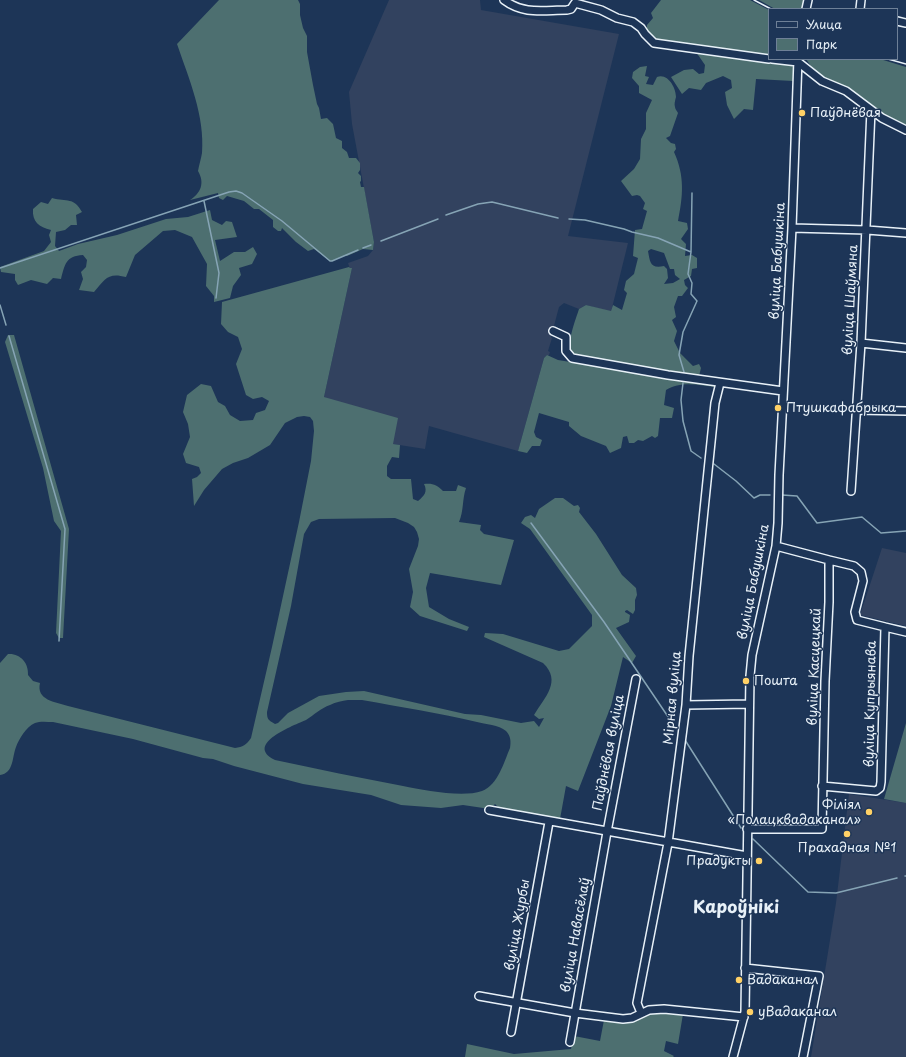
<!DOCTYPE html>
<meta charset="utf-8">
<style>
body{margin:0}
#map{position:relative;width:906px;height:1057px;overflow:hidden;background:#1d3557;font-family:"Playpen Sans",sans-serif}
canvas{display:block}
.legend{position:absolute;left:768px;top:8px;width:130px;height:52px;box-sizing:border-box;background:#1d3557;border:1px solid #6e8097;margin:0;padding:5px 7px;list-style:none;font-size:12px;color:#e8f1f8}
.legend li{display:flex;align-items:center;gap:8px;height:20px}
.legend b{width:20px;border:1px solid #6e8097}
</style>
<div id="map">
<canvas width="906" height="1057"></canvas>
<ul class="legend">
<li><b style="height:5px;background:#1d3557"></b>Улица</li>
<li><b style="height:11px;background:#4d6f70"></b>Парк</li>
</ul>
</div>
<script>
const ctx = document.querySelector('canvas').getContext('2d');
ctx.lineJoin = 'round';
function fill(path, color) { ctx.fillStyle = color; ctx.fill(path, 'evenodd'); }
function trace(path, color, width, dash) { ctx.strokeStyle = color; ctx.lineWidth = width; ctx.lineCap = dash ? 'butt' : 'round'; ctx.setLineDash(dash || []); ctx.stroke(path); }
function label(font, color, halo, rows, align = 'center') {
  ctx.font = font + ' "Playpen Sans",sans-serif'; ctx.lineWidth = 3; ctx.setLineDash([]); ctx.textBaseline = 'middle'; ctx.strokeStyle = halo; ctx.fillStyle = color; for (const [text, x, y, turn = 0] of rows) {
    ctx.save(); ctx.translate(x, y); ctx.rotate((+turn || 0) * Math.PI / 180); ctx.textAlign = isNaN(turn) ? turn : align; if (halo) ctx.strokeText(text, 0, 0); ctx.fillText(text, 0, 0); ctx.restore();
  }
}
fill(new Path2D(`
 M389,0H480L481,10L619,34L568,236L628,243L611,312L586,305L579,309L564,303L559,307L551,337L552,338L548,351L550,352L549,355H547L544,358L518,451L429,426L425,449L393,444L324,397L352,268L350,269L348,263L368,256L373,250L374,242L352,124L349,92Z
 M882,548L906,553V626L860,615Z
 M849,794L906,803V1057H811L836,903Z`), '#32425f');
fill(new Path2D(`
 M219,0H298L300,4V15L303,28L307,36V52L313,85L317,104L319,108L321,119L327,118L333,124L336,138L342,141V148L347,152L349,158H356L360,163V170L358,173L361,176V181L360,182L361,187H364L374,242L373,250L363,249L347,256H344L332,261H330L314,249L308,251L296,242L282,228L281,231H278L273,227V220L259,209H254L244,201L227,196L223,200L219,198L218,193L190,200C201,193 205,183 198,171C199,165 201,159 202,153C205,116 189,79 177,44Z
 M661,0H750L769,10V56L655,41L647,31V25L653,18L651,13Z
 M759,0H804L802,9H775Z
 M696,52L788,64L794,67L793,81L756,79L753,110L744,109L734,119L727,105L725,92L732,88L731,80L723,76L706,83L701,90L689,88L682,94L671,77L684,70L693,69L699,74L704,73L705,65Z
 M806,59H880L906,67V127L882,117L817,75Z
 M647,66L645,76L649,77L646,84L653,85L657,77C668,73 676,88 676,97C675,101 674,104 675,107C675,109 677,111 678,113L670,136L666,138L671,143L675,144L676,149L674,152C685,176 683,196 678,221L687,223L688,229L681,239L686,244L685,256L692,255L697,258V268L692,269L691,276L684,280L685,285L688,288L682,296H678L674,307L676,317L672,320L677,331L674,341L680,353L693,366L699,364L701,368L699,376L582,358C579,356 575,355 573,353C565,345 576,319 579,309L586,305L611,311L613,305L622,310L627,293L624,290L626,281L634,274L638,258L633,256L635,230L642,229L647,211L643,209L645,203L640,196L637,195L632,196L621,181L634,169L640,159L641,139L646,129V113L652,100L639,93V86L632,78L633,72L640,67ZM651,249L664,253L670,269H674L675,275L680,279L673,283L664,284L668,278L667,269L664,266C650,269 650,262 648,251Z
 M52,198C67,202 74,197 82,212L76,215L77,225H71L65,230L56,232L55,246L59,251L78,244L117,235L166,219L188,217L210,210L212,220L222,225L226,221L232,222L237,237L215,240L220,261L234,252H245L253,247L257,254L252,264L239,268L241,275L233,286L230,298L214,302V296L206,286L207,264L192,237L175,230L163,231L135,255L126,277C108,272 105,279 94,292L79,290L83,279L81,272L86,267L87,260L83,255C66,256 65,264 61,279L53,278L47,284L31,280L18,285L15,280V274L1,272L0,267L44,251L51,242L49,235L51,230C39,227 32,222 33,209L41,202L48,204Z
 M349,267L350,268H352L324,397L398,418L393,444L400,445L399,458L392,457L387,466V476L391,479H411L413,499L418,501C424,496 428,492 424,484C433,483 437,485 443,491H456L458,485L466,488C462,499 464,511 459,522L481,525L480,530L484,534L514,540L501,585L430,573L426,588L429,607L449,619L469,627L467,631L420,616L410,607L413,592L409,569L418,546L419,539L417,532L414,527L408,523L395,518L319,519L311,522L304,534L291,606L267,712C267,719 268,720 275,724L278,723L288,713L319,696L346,692L364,691L465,714L481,715L521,723L534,721L539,727L544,718L539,719L534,715C545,697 562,681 543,663L484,637L485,633L503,634L559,651L569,649L592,626V615L530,529L521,523L525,517L531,515L535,518L539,509L555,498H563L574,506L578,505L580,508L579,512L596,534L622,575L636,588L637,595L635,600V610L633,614L627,610L625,611V612L630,615L629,622L616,628L636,656L632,663L623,657L611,706L578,791L566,786L560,819L500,809L495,804L490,809L463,805L441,808L401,805L371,795L303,784L234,766L213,759L203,758L133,739L53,722C47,722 40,721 35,723C26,727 19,739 16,747C12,757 14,773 0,775V663L8,654C20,653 29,663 28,675L33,681L40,683C36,700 55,702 68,706L235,748C243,747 246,745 251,738L272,647L299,522L311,461L314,431L313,421L310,417L304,416L297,417L285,423L270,445L248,458L233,463L222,469L204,490L194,506L192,479L197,477L201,473L199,467L186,463L183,454L190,437L188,424L183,412L187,395L201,384L211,386L218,402L225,406L230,415L240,421L253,420L256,413L265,410L269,401L262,397L253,399L246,395L236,364L242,349L238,337L228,332L221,324L222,302ZM348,700H362C401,707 439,713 477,722C485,724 499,725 506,731C511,736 511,742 510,748C504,762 498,785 482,791C462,798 424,790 403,786C360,778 318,769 275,760C243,744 295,725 306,720C314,715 321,708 330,705C336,702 342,701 348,700Z
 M8,335H14L69,529L63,638H59L56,633L61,531L54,521L43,468L5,342Z
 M547,355L558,360L714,385V387C698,385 681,381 666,390L664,405L674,408L672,418H660L658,436L655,438L652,436L643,441L638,440L634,443H629L627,436L623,437L621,448L610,453L606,446L581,436L569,426V422L539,413L534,432L536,437L542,440L540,446H532L527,453L518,451L544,358Z
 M906,723V803L884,799Z
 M661,1012L683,1014L678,1044L666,1041L664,1051L674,1056L673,1057H465L467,1044L514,1054L571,1049L574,1036L600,1041L604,1020L627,1022L636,1020L648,1014Z`), '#4d6f70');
trace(new Path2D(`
 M204,201L219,273L216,298
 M446,215L478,204L492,202L558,218
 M569,219L585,220L624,229L632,232L658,238L691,252
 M381,241L438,219
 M363,248L371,245
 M0,268L229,192L236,191L242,193L282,221L330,261H332L358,250
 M0,305L6,325
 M9,336L65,529L59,641
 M684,372L679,355L683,332L697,301L691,294L692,283L688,274L691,252L692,193
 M683,383L681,400L683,421L691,451L701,458
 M714,464L736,481L754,498L760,495H770
 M782,495L797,496L817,523L862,517L881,533L906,531
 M531,523L604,622L675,727
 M685,740L741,828
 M753,839L808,892L836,893L897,878
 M905,876H906`), '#86a4b5', 1.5);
const minor = new Path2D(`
 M504,0C524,15 543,10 567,10L571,9L575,3L601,10L617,18L633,22L641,28L645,34L654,43L769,59
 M806,9L808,0
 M860,9L861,0
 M897,21L906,23
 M772,59L798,62
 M798,62L822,81L846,91L882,118L906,130
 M792,228L867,230L906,233
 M553,331L566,337V351L572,358L668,375L783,391
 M861,343L906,348
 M857,410L906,411
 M851,491L861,343L871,110
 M885,627L906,632
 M686,705L749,704
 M822,786L876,791L880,788L881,782L885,627L857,620L855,612L863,581L861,572L854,566L829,560
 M489,810L747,856
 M747,829H822L825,681L829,602V560L776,546
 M745,968L819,976L803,1057
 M479,996L575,1013L623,1019L632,1018L649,1010L664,1009L744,1017
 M641,1013L637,1003L668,843L686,705L689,656L715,403L720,383
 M511,1032L549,822
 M570,1042L607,832L636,679
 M733,1057L745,1012L750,676L752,655L776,546L778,523L779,475L792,228L798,59`);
trace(minor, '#e8f1f8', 10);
trace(minor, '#1d3557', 7);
trace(new Path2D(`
 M754,0L771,9
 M888,59L906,64`), '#e8f1f8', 1.5);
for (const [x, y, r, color] of [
 [802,113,4,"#ffd166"],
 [778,408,4,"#ffd166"],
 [746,681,4,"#ffd166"],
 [869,812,4,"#ffd166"],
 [847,834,4,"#ffd166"],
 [759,861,4,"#ffd166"],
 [739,980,4,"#ffd166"],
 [750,1012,4,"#ffd166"]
]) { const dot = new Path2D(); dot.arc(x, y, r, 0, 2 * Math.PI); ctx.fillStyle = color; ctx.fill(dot); trace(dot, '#1d3557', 1.5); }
label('13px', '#e8f1f8', '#1d3557', [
 ["Паўднёвая",810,113],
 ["Птушкафабрыка",786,408],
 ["Пошта",754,681],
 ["Філіял",861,805,"right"],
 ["«Полацквадаканал»",861,820,"right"],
 ["Прахадная №1",847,848,"center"],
 ["Прадукты",751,861,"right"],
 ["Вадаканал",747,980],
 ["уВадаканал",758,1012]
], 'left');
label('13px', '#e8f1f8', '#1d3557', [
 ["вуліца Бабушкіна",778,261,-87],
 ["вуліца Шаўмяна",851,300,-87],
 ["вуліца Бабушкіна",754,582,-79],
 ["вуліца Касцецкай",815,667,-88],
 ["Мірная вуліца",673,698,-85],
 ["вуліца Купрыянава",871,704,-89],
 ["Паўднёвая вуліца",609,753,-79],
 ["вуліца Журбы",518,925,-80],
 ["вуліца Навасёлаў",576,935,-80]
]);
label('bold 17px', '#e8f1f8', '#1d3557', [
 ["Кароўнікі",736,908]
]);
</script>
